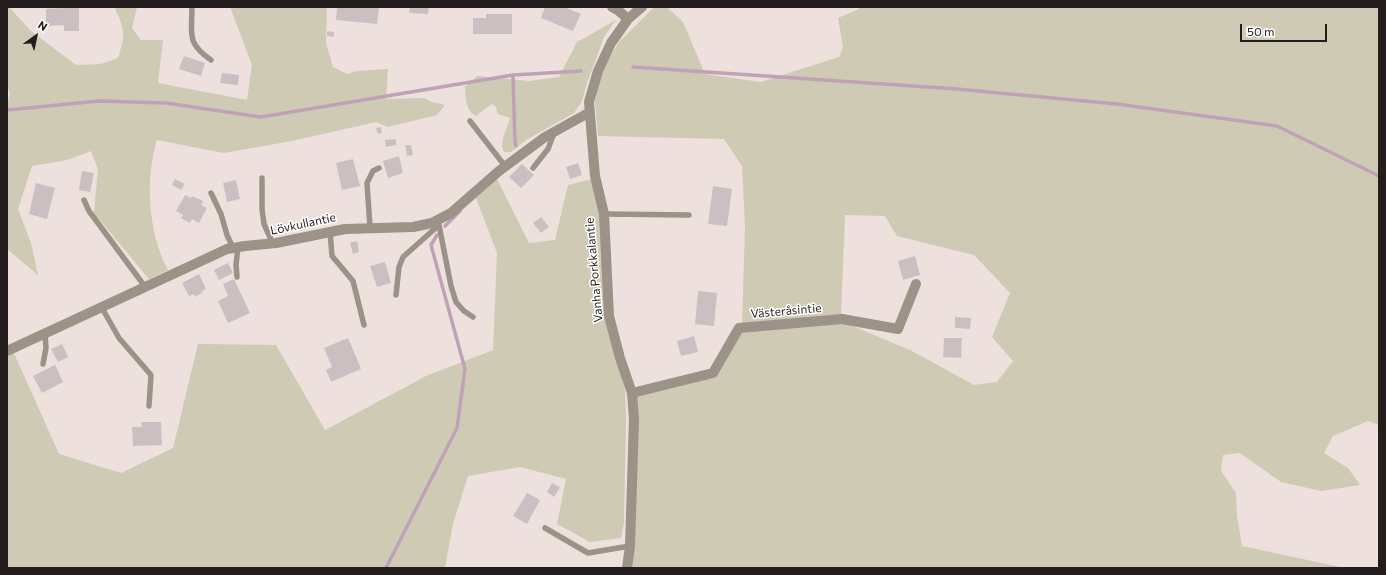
<!DOCTYPE html>
<meta charset="utf-8">
<style>
body{margin:0}
#map{position:relative;width:1386px;height:575px;overflow:hidden;background:#eee0dc;font-family:Commissioner,sans-serif}
canvas{display:block}
.frame{position:absolute;inset:0;border:8px solid #231e1d;pointer-events:none}
.north{position:absolute;left:16px;top:16px;width:40px;height:40px;-webkit-text-stroke:3px #fff;paint-order:stroke;rotate:33deg;font-size:11px;font-weight:700;line-height:16px;text-align:center;color:#231e1d}
.north::after{content:'';display:block;margin:auto;width:14px;height:18px;background:#231e1d;clip-path:polygon(50% 0,100% 100%,50% 72%,0 100%)}
.scale{position:absolute;left:1240px;top:24px;width:87px;height:18px;box-sizing:border-box;border:2px solid #231e1d;border-top:0;padding-left:5px;font-size:12px;line-height:14px;white-space:nowrap;color:#231e1d;-webkit-text-stroke:3px #fff;paint-order:stroke}
</style>
<div id="map">
<canvas width="1386" height="575"></canvas>
<div class="frame"></div>
<div class="north">N</div>
<div class="scale">50 m</div>
</div>
<script>
const ctx = document.querySelector('canvas').getContext('2d');
ctx.lineJoin = 'round';
function fill(path, color) { ctx.fillStyle = color; ctx.fill(path, 'evenodd'); }
function trace(path, color, width, dash) { ctx.strokeStyle = color; ctx.lineWidth = width; ctx.lineCap = dash ? 'butt' : 'round'; ctx.setLineDash(dash || []); ctx.stroke(path); }
function label(font, color, halo, rows, align = 'center') {
  ctx.font = font + ' Commissioner,sans-serif'; ctx.lineWidth = 3; ctx.setLineDash([]); ctx.textBaseline = 'middle'; ctx.strokeStyle = halo; ctx.fillStyle = color; for (const [text, x, y, turn = 0] of rows) {
    ctx.save(); ctx.translate(x, y); ctx.rotate((+turn || 0) * Math.PI / 180); ctx.textAlign = isNaN(turn) ? turn : align; if (halo) ctx.strokeText(text, 0, 0); ctx.fillText(text, 0, 0); ctx.restore();
  }
}
fill(new Path2D(`
 M7,7H9L31,31L76,65L101,64L118,58C126,34 125,29 114,7H137L132,28L141,40H163L158,83L247,100L252,65L230,7H327L326,43L333,67L347,74L357,71L388,69L386,99L424,98L432,102L445,105L437,115L388,127L376,122L292,141L224,153L157,140C145,178 148,234 168,270L149,279L94,213L98,169L91,151L67,160L32,166L18,209L31,243L38,275L7,249V105L10,94L7,85Z
 M654,7H667L683,22L705,74L761,82L839,57L843,47L838,18L859,9V7H1379V425L1368,421L1333,436L1324,453L1348,468L1360,485L1321,491L1281,482L1240,453L1223,455L1221,471L1236,493L1237,516L1242,546L1345,568H631L637,396L715,377L742,331L841,321L912,351L974,385L997,382L1013,361L992,337L1010,293L974,255L897,236L885,216L845,215L841,317L742,326L745,226L742,166L724,139L598,136L595,101L600,80L608,60L619,42Z
 M616,20L604,37L586,86L582,101L574,113L526,140L511,152H504C499,143 507,128 510,118L498,114L496,107L493,104C486,107 482,112 476,116C465,109 466,99 465,87L477,76L529,81L559,77L577,42Z
 M497,179L529,243L555,240L568,185L592,179L601,225L606,317L625,390L626,421L624,523L621,538L590,542L557,524L566,479L520,467L468,476L453,524L445,568H7V354L13,351L59,454L121,473L173,448L198,344L276,345L325,430L426,376L493,350L497,253L476,198Z`), '#cecab3');
trace(new Path2D(`
 M633,67L957,89L1117,104L1277,126L1379,176
 M7,110L99,101L166,103L261,117L513,75
 M516,146L515,142L513,75L581,71
 M445,226L460,211
 M386,568L457,428L465,369L431,245L437,235`), '#bfa2b7', 3.5);
fill(new Path2D(`
 M63,7H79V31H64V25L46,26V9L63,8Z
 M337,7H379L377,24L336,20Z
 M410,7H429L428,14L409,13Z
 M545,7H566V8L581,14L573,31L541,18Z
 M486,14H512V34H473V18H486Z
 M327,31L334,32V37L327,36Z
 M184,56L205,63L201,76L179,69Z
 M222,73L239,75L238,85L220,83Z
 M381,127L382,133L378,134L376,128Z
 M396,139V145L386,147L385,140Z
 M405,145H411L413,155L407,156Z
 M399,156L403,173L388,178L383,161Z
 M353,159L360,186L342,190L336,163Z
 M578,163L582,175L570,179L566,167Z
 M522,164L534,175L521,188L509,177Z
 M82,171L94,173L90,192L79,190Z
 M175,179L185,184L181,190L172,185Z
 M236,180L240,199L227,202L223,183Z
 M36,183L55,188L47,219L29,214Z
 M713,186L732,189L727,226L708,224Z
 M185,195L191,198L192,196L203,201L201,205L207,208L199,223L192,219L190,223L181,218L183,215L176,211Z
 M541,217L549,227L541,233L533,223Z
 M357,241L359,252L353,254L350,243Z
 M915,256L920,275L903,280L898,261Z
 M385,262L391,283L377,287L370,266Z
 M228,263L233,273L219,280L214,270Z
 M199,274L206,289L202,291L203,292L195,297L194,294L189,296L182,283Z
 M234,279L250,313L228,323L218,301L228,296L223,284Z
 M698,291L717,293L714,326L695,324Z
 M955,317L971,318L970,329L955,328Z
 M694,336L698,352L681,356L677,341Z
 M348,338L361,369L331,382L326,370L332,367L324,348Z
 M944,338H962L961,358L943,357Z
 M62,344L68,357L58,362L51,349Z
 M55,365L63,382L42,393L33,376Z
 M141,422H161L162,445L133,446L132,427H142Z
 M552,483L560,487L554,497L547,492Z
 M527,493L540,500L527,524L513,516Z`), '#ccbfc1');
trace(new Path2D(`
 M192,7C192,34 186,43 211,60
 M470,121L505,166
 M533,168L548,149L554,133
 M262,178V209L264,224L273,244
 M211,193L221,214L227,235L233,248
 M84,200L89,211L146,288
 M604,214L689,215
 M438,220L451,286L456,302L464,311L473,317
 M370,227L367,183L373,171L379,168
 M330,231L332,256L353,281L364,325
 M237,277L236,265L238,247
 M396,295L399,267L403,257L439,225
 M102,308L119,338L151,375L149,406
 M43,364L46,348L45,334
 M545,528L588,553L630,546`), '#9c9287', 5.5);
trace(new Path2D(`
 M612,7L619,11L628,19
 M7,351L227,249L245,246L276,243L345,229L413,227L432,223L451,213L499,171L545,137L590,112
 M632,393L713,373L739,328L842,319L898,329L916,284
 M627,568L630,546L634,419L632,393L620,358L609,316L604,214L595,176L589,102L598,71L611,43L628,19L642,7`), '#9c9287', 10);
label('12px', '#231e1d', '#fff', [
 ["Lövkullantie",303,224,-12],
 ["Vanha Porkkalantie",594,270,-95],
 ["Västeråsintie",786,311,-5]
]);
</script>
